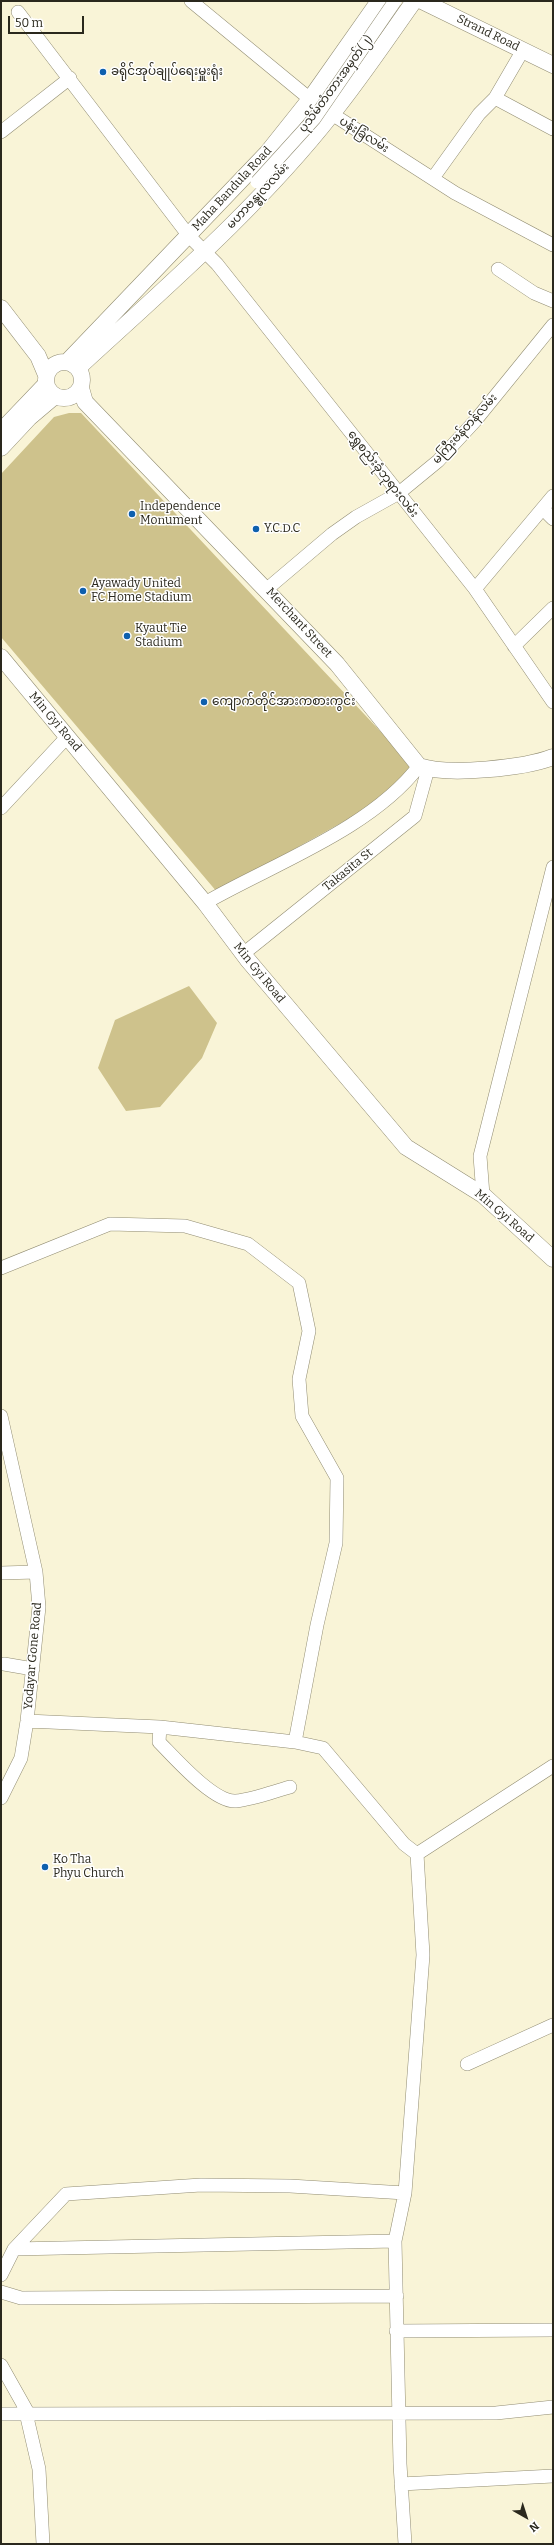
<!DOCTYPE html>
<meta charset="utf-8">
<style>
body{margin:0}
#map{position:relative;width:554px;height:2545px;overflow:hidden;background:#f9f4d7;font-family:Bitter,serif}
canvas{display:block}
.frame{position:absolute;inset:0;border:2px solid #2a281d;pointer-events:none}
.north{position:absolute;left:506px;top:2497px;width:40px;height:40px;-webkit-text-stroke:3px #fff;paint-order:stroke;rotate:141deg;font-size:11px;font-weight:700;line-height:16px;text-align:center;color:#2a281d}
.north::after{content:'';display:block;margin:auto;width:14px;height:18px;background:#2a281d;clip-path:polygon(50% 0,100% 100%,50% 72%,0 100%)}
.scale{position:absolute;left:8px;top:16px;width:76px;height:18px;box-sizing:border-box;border:2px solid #2a281d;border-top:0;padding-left:5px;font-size:12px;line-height:14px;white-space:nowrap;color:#2a281d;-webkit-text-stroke:3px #fff;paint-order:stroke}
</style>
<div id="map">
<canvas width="554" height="2545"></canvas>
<div class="frame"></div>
<div class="north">N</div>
<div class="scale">50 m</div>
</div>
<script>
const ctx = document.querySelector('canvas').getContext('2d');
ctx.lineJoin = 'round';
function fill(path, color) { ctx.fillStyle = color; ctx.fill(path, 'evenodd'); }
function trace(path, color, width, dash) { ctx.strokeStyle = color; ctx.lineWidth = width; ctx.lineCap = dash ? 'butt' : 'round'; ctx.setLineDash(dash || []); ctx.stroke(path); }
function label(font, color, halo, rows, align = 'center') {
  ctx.font = font + ' Bitter,"Noto Sans Myanmar",serif'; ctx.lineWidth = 3; ctx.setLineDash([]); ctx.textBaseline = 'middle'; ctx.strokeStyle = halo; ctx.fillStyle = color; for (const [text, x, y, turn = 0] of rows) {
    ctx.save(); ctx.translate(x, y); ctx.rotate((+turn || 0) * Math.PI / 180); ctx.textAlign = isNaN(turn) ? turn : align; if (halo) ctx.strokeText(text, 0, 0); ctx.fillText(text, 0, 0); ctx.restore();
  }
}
fill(new Path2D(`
 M69,413H81L413,766L411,784L217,892L1,637V474L54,417Z
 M189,986L217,1023L202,1058L160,1107L126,1111L98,1068L115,1020Z`), '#cec28c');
const minor = new Path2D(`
 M191,1L310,99L332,114L455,193L553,245
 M18,12L189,236L217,264L475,589L553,702
 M495,98L553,129
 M1,132L70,78
 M433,178L479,114L495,98L523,50
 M498,269L534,293L553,301
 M543,509L553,519
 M267,589L332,534L356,517L399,493L438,461L475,421L553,325
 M475,589L553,496
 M514,646L553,608
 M1,808L67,737
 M205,903C273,864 371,829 419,766
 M243,954L415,816L428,769
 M483,1195L480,1156L553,867
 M1,1268L110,1224L185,1226L248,1244L299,1283L309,1331L299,1379L302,1416L337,1478L336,1543L317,1625L295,1742
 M1,1416L36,1572L39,1607L27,1721L21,1758L1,1798
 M1,1573L36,1572
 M4,1664L33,1669
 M27,1721L160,1727L295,1742L323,1748L404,1844L417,1854L423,1955L405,2193L395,2241L400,2464L405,2544
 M160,1727L159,1742C174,1757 214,1803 236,1801C254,1799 272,1792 290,1787
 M417,1854L553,1766
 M467,2064L553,2025
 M14,2249L395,2241
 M1,2275L14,2249L66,2194L201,2185L290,2186L405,2193
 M1,2292L21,2298L397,2296
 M396,2331L553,2330
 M1,2365L28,2413
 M26,2413L39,2469L43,2544
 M1,2414L496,2413L553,2407
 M401,2484L553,2476`);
const major = new Path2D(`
 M422,1L553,65
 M1,308L38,356L46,375
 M46 380a18 18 0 1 1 36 0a18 18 0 1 1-36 0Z
 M67,362L267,153L310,99L379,1
 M78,368C166,287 258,208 332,114C361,78 387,39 414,1
 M81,388L85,402L337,664L419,766C448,776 525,768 553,757
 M1,431L45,385
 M1,448L29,418L55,396
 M1,657L205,903L247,959L406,1147L483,1195L553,1259`);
trace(minor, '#918c72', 14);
trace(major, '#918c72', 17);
trace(minor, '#fff', 13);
trace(major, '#fff', 16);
const minorBridge = new Path2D(`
 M257,182L314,119L395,1`);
trace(minorBridge, '#918c72', 14, []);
trace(minorBridge, '#fff', 13);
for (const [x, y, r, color] of [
 [103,72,4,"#0e60ae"],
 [132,514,4,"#0e60ae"],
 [256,529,4,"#0e60ae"],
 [83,591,4,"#0e60ae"],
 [127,636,4,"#0e60ae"],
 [204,702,4,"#0e60ae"],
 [45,1867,4,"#0e60ae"]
]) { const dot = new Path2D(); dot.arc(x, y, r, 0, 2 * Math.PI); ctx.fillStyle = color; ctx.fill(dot); trace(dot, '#fff', 1.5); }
label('12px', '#2a281d', '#fff', [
 ["Strand Road",488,33,26],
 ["ပုသိမ်တံတားအမှတ်(၂)",336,84,-54],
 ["ပန်းခြံလမ်း",364,135,32],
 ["Maha Bandula Road",232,189,-47],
 ["မဟာဗန္ဓုလလမ်း",258,196,-47],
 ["မကြီးဗန်တန်လမ်း",465,429,-48],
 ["ရွှေစည်းခုံဘုရားလမ်း",383,474,52],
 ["Merchant Street",299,623,47],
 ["Min Gyi Road",55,722,50],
 ["Takasita St",348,870,-39],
 ["Min Gyi Road",259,973,51],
 ["Min Gyi Road",504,1216,41],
 ["Yodayar Gone Road",33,1656,-85]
]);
label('12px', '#2a281d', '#fff', [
 ["ခရိုင်အုပ်ချုပ်ရေးမှူးရုံး",111,72],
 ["Independence",140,507],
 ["Monument",140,521],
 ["Y.C.D.C",264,529],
 ["Ayawady United",91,584],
 ["FC Home Stadium",91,598],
 ["Kyaut Tie",135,629],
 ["Stadium",135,643],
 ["ကျောက်တိုင်အားကစားကွင်း",212,702],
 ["Ko Tha",53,1860],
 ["Phyu Church",53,1874]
], 'left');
</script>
